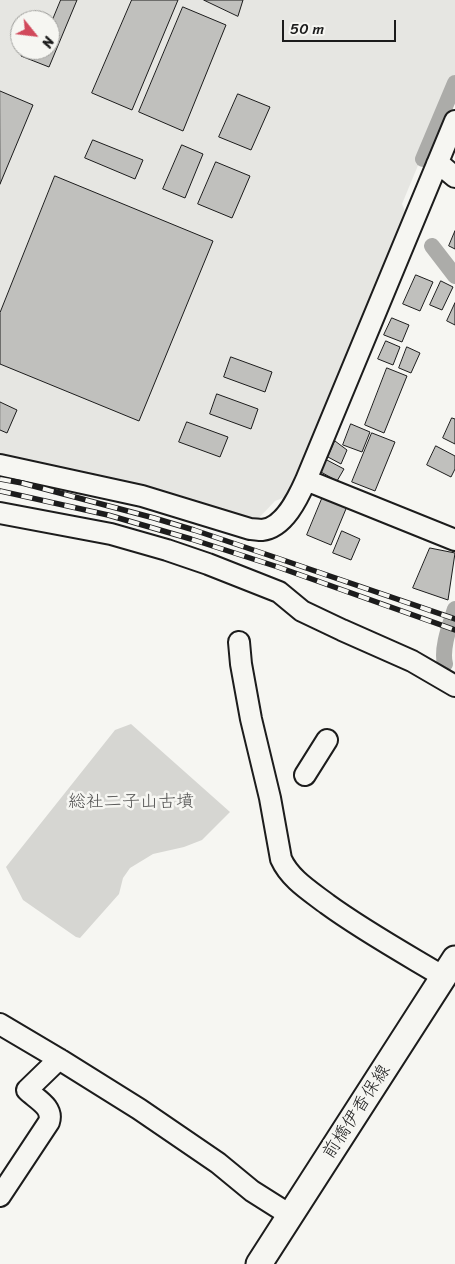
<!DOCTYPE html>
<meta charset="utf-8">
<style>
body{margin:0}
#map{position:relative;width:455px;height:1264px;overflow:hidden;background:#f6f6f2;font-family:Sriracha,sans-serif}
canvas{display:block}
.north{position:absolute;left:10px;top:10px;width:50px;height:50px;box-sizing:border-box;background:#f6f6f2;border:1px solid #9f9f9c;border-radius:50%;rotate:119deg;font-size:14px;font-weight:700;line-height:20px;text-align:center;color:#1c1c1c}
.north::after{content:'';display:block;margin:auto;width:18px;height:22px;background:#d1495b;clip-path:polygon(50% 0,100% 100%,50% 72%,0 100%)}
.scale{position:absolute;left:282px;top:20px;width:114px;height:22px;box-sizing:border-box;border:2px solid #1c1c1c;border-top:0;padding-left:6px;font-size:15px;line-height:18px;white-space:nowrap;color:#1c1c1c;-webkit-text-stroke:4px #f6f6f2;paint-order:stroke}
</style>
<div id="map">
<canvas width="455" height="1264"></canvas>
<div class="north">N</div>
<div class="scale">50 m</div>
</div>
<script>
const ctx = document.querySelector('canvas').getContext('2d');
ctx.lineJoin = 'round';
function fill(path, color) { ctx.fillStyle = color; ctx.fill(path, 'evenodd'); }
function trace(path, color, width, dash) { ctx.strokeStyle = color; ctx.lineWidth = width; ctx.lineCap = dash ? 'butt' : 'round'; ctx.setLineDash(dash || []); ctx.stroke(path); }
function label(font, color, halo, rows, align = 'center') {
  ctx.font = font + ' Sriracha,"Klee One",sans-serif'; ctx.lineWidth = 5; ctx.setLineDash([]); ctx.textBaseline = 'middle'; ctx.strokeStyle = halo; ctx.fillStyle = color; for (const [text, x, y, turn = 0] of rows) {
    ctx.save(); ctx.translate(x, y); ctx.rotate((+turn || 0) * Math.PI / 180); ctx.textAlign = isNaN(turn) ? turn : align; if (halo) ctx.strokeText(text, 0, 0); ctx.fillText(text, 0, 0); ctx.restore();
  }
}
fill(new Path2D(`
 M0,0H455V76L402,204L406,213L296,480L285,497L275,501L254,523L0,457ZM20,20H50V50H20Z`), '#e6e6e2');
fill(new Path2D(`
 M131,724L230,812L202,840L184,847L153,854L130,868L123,878L119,894L80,938L76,937L23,900L6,867L115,730Z`), '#d6d6d2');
trace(new Path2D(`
 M423,159L455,83
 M432,246L455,276
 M445,664C441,648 450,625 455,609`), '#acaca9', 16);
const building = new Path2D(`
 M61,0H77L49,67L21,56L23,50H50V26Z
 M132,0H178L132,110L92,93Z
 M204,0H243L238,16Z
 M183,7L226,25L183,131L139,112Z
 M0,91L33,105L0,184Z
 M238,94L270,107L251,150L219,137Z
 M93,140L143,160L135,179L85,158Z
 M182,145L203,154L185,198L163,189Z
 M216,162L250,176L232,218L198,204Z
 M55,176L213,241L139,421L0,364V313Z
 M455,231V249L449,246Z
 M416,275L433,282L420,311L403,304Z
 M441,281L453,287L442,310L430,305Z
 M455,303V325L447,321Z
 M392,318L409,325L402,342L384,335Z
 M386,341L400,347L393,365L378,359Z
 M407,347L420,353L411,373L399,368Z
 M231,357L272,372L265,392L224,377Z
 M387,368L407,376L384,433L365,425Z
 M217,394L258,409L251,429L210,414Z
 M0,402L17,410L7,433L0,430Z
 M452,418L455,419V444L443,438Z
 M187,422L228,437L220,457L179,442Z
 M351,424L370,432L362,452L343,445Z
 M372,433L395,442L375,491L352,482Z
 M335,441L347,450L341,464L328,457Z
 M436,446L455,456V469L451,477L427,465Z
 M325,459L344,469L337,481L321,472L323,467L321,466Z
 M324,494L348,504L331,545L307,535Z
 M342,531L360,539L351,560L333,553Z
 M430,548L455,553L448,600L413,588Z`);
fill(building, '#c0c0bd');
trace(building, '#1c1c1c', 1);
const minor = new Path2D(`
 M437,164L443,167L455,177
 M0,465L142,496L250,529C254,529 258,530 262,530C284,528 298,498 306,480L455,121
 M306,480L455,540
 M0,513L111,534L167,550L208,564L279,592L302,611L342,630L412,661L455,686
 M239,642L241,664L251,719L270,798L281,859C290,879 310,891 327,904C364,931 404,953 444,977
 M305,775L327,740
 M0,1024L59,1059L139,1109L218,1163L252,1191L290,1215
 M0,1196L49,1122C54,1107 36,1099 27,1090L59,1059`);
const major = new Path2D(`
 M259,1264L455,959`);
trace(minor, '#1c1c1c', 24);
trace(major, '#1c1c1c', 29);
trace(minor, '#f6f6f2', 20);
trace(major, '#f6f6f2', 25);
const rail = new Path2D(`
 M0,479L22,483L154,518L194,530L280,559L455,619
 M0,491L108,515L191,539L278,567L455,630`);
trace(rail, '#1c1c1c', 5.5);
trace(rail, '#f6f6f2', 4, [11]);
label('18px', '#545453', '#f6f6f2', [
 ["総社二子山古墳",131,802]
]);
label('18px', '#1c1c1c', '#f6f6f2', [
 ["前橋伊香保線",357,1112,-57]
]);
</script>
